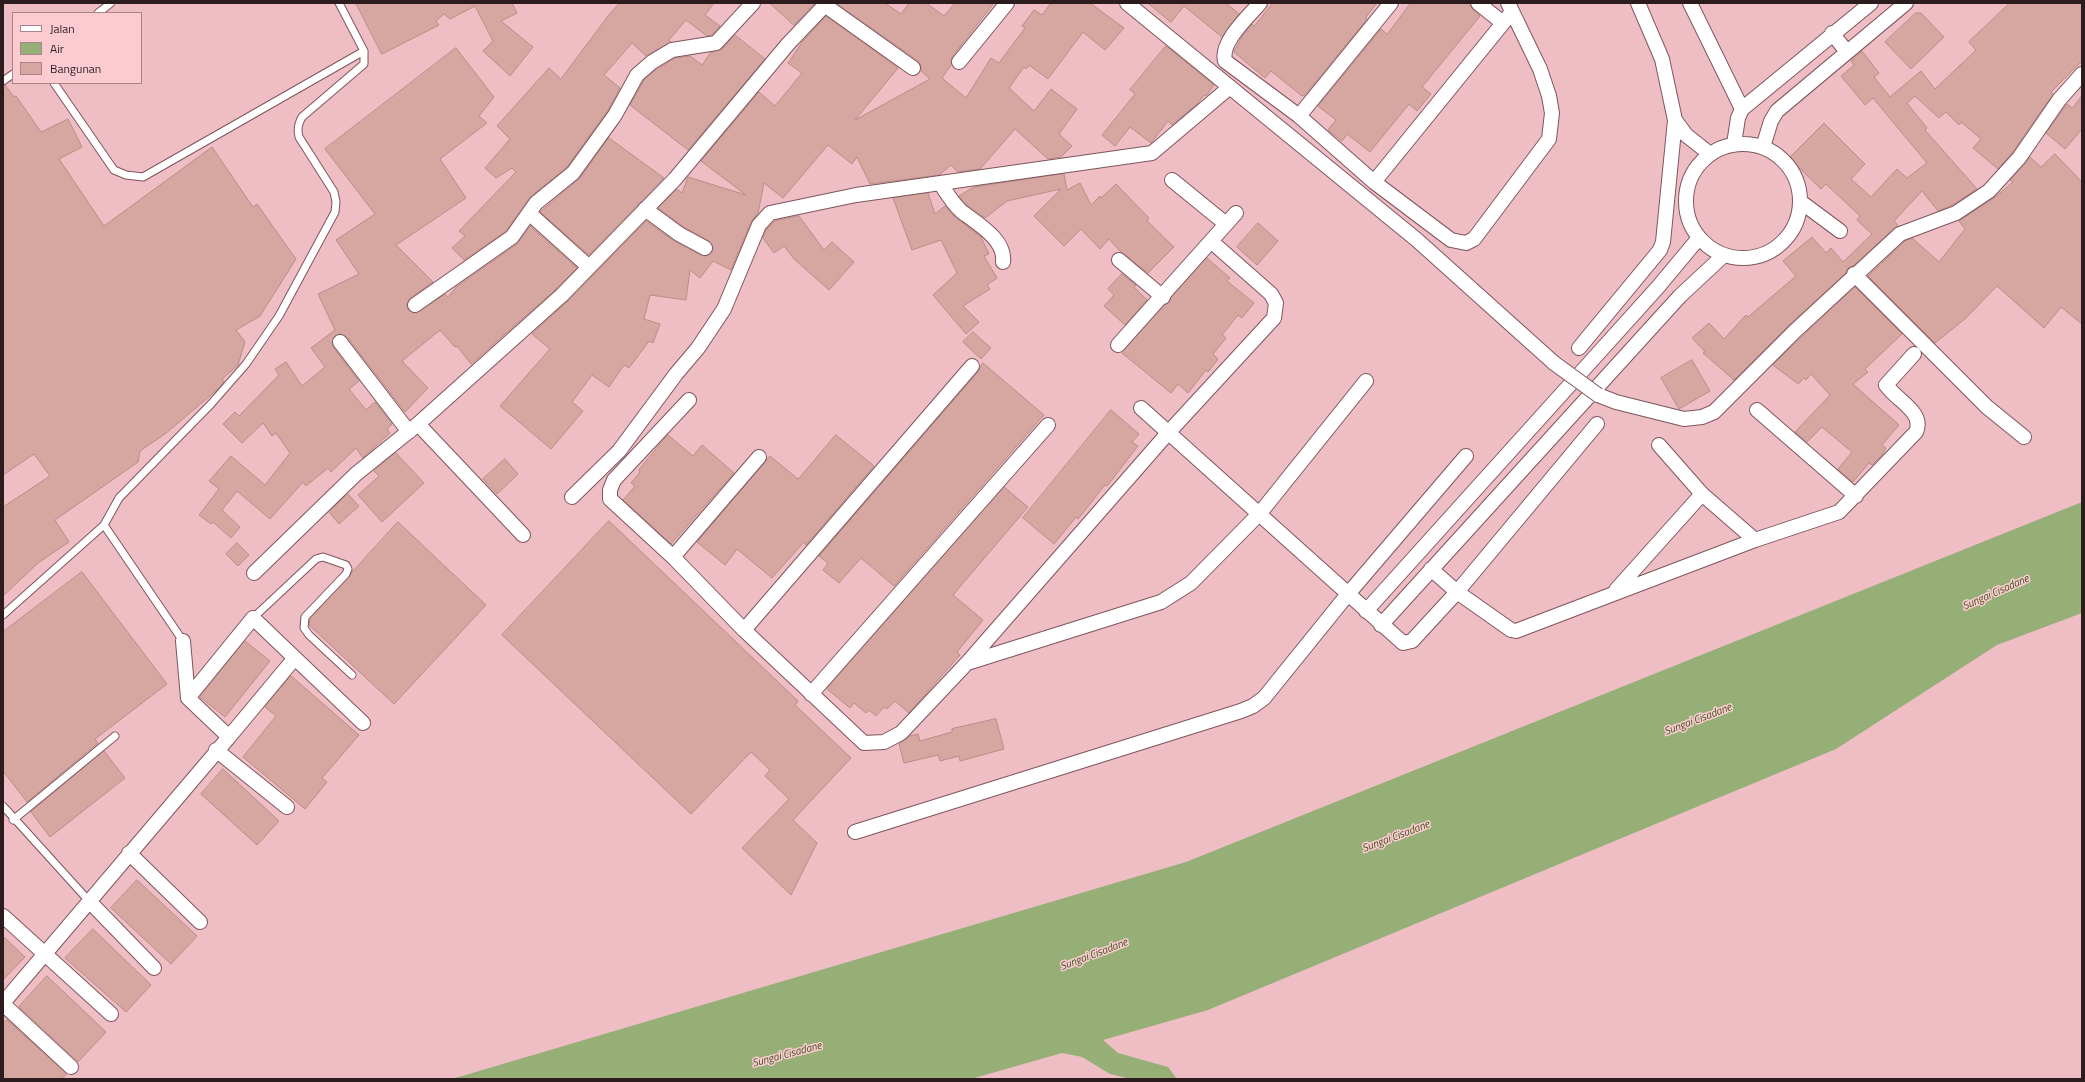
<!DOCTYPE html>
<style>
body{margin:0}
#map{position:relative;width:2085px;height:1082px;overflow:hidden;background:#efbec5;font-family:"Titillium Web",sans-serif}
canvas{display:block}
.frame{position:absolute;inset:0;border:4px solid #2d1c1e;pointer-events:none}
.legend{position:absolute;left:12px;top:12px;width:130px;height:72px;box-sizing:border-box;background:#fccbd2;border:1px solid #a9858a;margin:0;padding:5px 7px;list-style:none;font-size:12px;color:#2d1c1e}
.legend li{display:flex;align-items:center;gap:8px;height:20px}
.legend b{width:20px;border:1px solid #a9858a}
</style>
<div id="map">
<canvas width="2085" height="1082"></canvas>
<div class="frame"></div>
<ul class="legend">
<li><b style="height:5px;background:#fff"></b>Jalan</li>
<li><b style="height:11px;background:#95af77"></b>Air</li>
<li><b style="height:11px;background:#d6a7a0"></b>Bangunan</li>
</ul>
</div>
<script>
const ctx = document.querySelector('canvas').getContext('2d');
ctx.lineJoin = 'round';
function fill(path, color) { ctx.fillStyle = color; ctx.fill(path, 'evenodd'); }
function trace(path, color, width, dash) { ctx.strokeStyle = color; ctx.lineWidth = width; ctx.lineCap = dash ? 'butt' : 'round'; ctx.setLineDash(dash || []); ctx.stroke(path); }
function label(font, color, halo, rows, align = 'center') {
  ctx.font = font + ' "Titillium Web",sans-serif'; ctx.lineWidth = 3; ctx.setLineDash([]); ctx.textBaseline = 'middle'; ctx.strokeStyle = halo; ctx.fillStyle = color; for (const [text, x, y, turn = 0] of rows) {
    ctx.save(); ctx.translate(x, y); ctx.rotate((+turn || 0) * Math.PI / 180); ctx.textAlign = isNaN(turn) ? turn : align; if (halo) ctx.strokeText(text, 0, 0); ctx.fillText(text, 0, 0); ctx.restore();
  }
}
fill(new Path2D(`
 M2082,502V613L1997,645L1836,749L1208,1010L1103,1040L1118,1053L1168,1067L1177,1079H1131L1110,1074L1082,1057L1062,1053L971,1079H452L1186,862Z`), '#95af77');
const building = new Path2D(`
 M356,3H512L517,13L501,21L533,47L510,76L483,51L493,41L475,6L450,19L444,14L436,21L439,25L382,54Z
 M620,3H714L705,15L720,26L712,35L707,36L686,20L669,40L671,42L646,56L632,43L604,75L620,88L608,110L567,167L530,197L506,231L464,260L452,248L465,236L459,231L516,172L512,168L496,178L485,168L510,139L497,126L549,68L561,79L608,16Z
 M770,3H815L794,25Z
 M836,3H885L901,14L909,3H926L944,16L955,3H994L952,57L951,65L942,78L966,98L991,58L999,63L1025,28L1022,26L1034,10L1042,15L1051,3H1090L1124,28L1105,50L1083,32L1048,79L1029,65L1026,69L1024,67L1009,88L1034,111L1051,89L1077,109L1059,134L1072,146L1061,157L1048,159L1015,129L980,169L958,172L951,165L939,175L870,184L857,157L852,164L828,145L783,198L764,183L758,213L751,222L731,270L713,261L700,278L690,270L686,300L650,295L644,319L660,324L653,343L649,341L629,368L624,365L609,387L592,375L572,402L583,411L551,449L500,406L550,349L532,334L568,301L646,221L674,241L701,255L706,256L712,252L713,247L709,241L684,227L658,208L677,189L682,193L688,177L746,195L701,161L759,92L775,106L802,73L788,63L803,41L826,16L898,68L855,120L930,79L921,71V65L918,61Z
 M1148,3H1226L1239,14L1222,37L1184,6L1171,22Z
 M1273,3H1377L1366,17L1367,19L1305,95L1302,96L1271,71L1265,78L1234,52L1243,35L1252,24L1254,26Z
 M1411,3H1470L1472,9L1480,16L1422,87L1431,94L1417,111L1409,104L1370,152L1347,134L1342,141L1328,130L1336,120L1318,106L1381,29L1387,34Z
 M2010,3H2082V61L2051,92L2053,94L2012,153L1998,169L1973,148L1981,139L1961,122L1959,125L1946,112L1939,118L1915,96L1907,103L1927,128L1925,130L1977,189L1952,205L1938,211L1922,191L1894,221L1898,225L1853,266L1848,268L1846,273L1789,325L1734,380L1703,353L1705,352L1692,338L1709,323L1724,339L1746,315L1748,317L1796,276L1783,261L1812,237L1826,253L1831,248L1843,262L1872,234L1857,220L1860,216L1826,184L1821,189L1789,158L1824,123L1865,164L1851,179L1871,197L1897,169L1907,178L1927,163L1873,98L1865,105L1841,76L1854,65L1851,61L1862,51L1879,73L1874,77L1890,97L1921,71L1935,89L1976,50L1969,42Z
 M1916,13H1921L1944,37L1911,69L1885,42Z
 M735,35L765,59L688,150L630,105L644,80L657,69L675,58L690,56L702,65L711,52L722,49Z
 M1166,46L1214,85L1206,96L1204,95L1197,104L1172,125L1168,121L1151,143L1130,127L1115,146L1102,135L1135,94L1130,90Z
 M456,48L494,97L479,116L487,123L440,159L466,198L396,245L433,282L410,298L407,305L408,310L416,313L445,294L448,297L456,287L517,244L530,226L577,268L556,289L471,364L457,346L455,347L440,330L402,361L428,388L405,412L347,337L339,334L335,336L332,343L333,347L359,381L349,389L366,410L375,402L392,424L387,429L390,433L363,458L356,448L331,472L328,468L306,486L303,482L270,519L237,491L222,510L240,527L231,538L213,522L211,524L199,515L219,489L209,481L231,456L265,485L290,453L276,433L272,436L263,423L242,443L223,424L235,412L239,416L279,375L275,369L286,362L302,386L325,367L311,348L335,330L318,294L359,274L336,240L375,214L325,149Z
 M5,85L14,97L16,96L41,132L68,119L82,147L59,159L104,226L212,147L253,207L257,204L296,259L260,316L236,330L245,342L238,365L222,379L224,382L217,390L165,434L140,451L138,462L55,520L69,542L38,563L3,596V507L50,476L34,454L3,475V86Z
 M2082,96V129L2065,149L2046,133L2067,104L2072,108Z
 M609,138L664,178L589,255L540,212L580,178Z
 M2055,154L2082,182V324L2061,307L2044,328L1997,286L1966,318L1935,343L1868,276L1905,241L1912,238L1939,262L1965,229L1959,221L1994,198L2013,182L2010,180L2030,157L2041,167Z
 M1064,174L1067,190L1080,183L1091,205L1100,196L1101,198L1116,184L1149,218L1147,221L1174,247L1148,273L1122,253L1109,239L1100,249L1081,229L1064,246L1034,216L1061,189L1007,201L985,218L967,205L959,196L974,187Z
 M928,193L935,214L945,206L955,217L981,237L989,254L984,256L997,278L987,285L990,289L963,306L979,322L966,334L933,295L957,273L941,240L912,250L893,198Z
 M799,216L824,250L832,242L854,262L829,290L794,259L784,246L774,253L763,238L766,230L775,221Z
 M1258,223L1278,241L1257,265L1237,247Z
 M1207,258L1230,278L1227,281L1254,303L1242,318L1238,315L1222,335L1226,338L1213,354L1218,359L1208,372L1206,370L1188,393L1178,384L1171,393L1122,353Z
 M1122,274L1136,285L1134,287L1147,300L1125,325L1104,306L1114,295L1108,289Z
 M1855,287L1902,334L1865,369L1868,372L1853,384L1899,425L1882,445L1886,448L1882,455L1872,465L1869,463L1853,482L1838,469L1852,452L1822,427L1807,442L1795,432L1830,395L1811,374L1806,380L1804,378L1798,384L1773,365Z
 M973,332L991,348L981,359L963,342Z
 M1692,360L1710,391L1679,409L1661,378Z
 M983,363L1044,415L894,586L861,558L839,583L823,570L828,563L819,556L978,372Z
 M1111,410L1139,434L1132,442L1138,446L1107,486L1105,485L1078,519L1076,517L1054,544L1023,518Z
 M668,435L693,456L702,445L734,473L671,544L623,500L635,486L631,483L640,472L639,470Z
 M836,435L874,466L806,545L804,542L772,578L737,549L725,565L697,542L770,456L798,479Z
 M396,453L424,483L382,522L358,495L379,476L374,471Z
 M505,459L518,474L497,494L483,479Z
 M1004,487L1028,507L953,595L983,620L957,652L960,655L909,713L895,701L887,709L884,707L876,716L869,710L866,713L854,703L850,708L827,689Z
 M348,494L359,506L339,524L329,512Z
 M609,521L798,701L795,705L851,758L793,820L817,843L791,895L742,848L789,799L765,776L770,770L751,752L691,814L502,635Z
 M398,522L486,605L394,704L309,625L310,619Z
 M237,543L249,555L238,566L226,554Z
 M82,572L167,684L95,739L98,743L27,802L3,771V632Z
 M245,641L270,661L225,717L200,697Z
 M291,676L359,735L322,778L327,782L305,809L243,757L276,716L265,707Z
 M996,719L1004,749L960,761L959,756L940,761L938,755L904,763L899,744L910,736L918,734L920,741L952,732V729Z
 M104,751L125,778L50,837L31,812Z
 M223,769L279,821L257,845L201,794Z
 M137,880L197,936L171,964L111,908Z
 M93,929L151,985L126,1012L65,958Z
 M3,936L25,957L3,980Z
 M47,976L106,1032L78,1062L19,1007Z
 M7,1020L67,1074L62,1079H3V1024Z`);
fill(building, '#d6a7a0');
trace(building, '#b98c85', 1);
const lane = new Path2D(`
 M98,13L111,3
 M3,81L13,74
 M54,83L114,170L126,175L143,177L364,51
 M3,615L104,525
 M253,618L316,559L323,557L346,565L348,569L346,574L305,617L304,628L309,635L352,675
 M183,641L104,525L119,498L211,404L246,364L279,316L335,212L336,202L334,192L299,137C297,129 298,124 302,117L364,64V51L339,3
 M3,806L89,901
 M13,820L115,736`);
const street = new Path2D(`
 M1127,3L1417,240L1554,363
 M1260,3C1248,17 1220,42 1225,61L1299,116L1374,182L1451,240L1466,243L1474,239L1549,139L1552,113L1549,96L1540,69L1508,3
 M1478,3L1503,23
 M1638,3L1662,59L1675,120L1686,135L1710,154
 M1690,3L1742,109
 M826,6L913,68
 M1832,33L1847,52
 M959,62L1007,3
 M1299,116L1391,3
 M1686 201a57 57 0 1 1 114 0a57 57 0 1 1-114 0Z
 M1734,144L1738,118L1742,109L1871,3
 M1763,147L1771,121L1777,111L1906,3
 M1172,180L1226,224
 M1374,182L1512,12
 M940,183C946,192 953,204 961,211C976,223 1006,239 1003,262
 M1801,202L1840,231
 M645,209L679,234L705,248
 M529,213L589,267
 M1119,260L1163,297
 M1854,274L1987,407L2024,437
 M415,305L512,237L536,203L573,173L615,115L637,75L652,62L672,50L716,43L753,3
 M340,342L409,432
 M1118,345L1236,213
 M1579,348L1660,250L1663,242L1675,120
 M1598,395L1616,402L1684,419L1702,417L1714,412L1795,331L1900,234L1956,213L1989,191L2019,158L2059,100L2082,74
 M689,400L614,480L610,490V499L673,557L744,630L864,743L884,742L901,733L967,663L1168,433L1274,318L1276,303L1271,294L1212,242
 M1141,408L1403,643L1412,641L1457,592L1597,424
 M1757,410L1856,496
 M418,424L523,535
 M1659,445L1702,494L1755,540
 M572,497L619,451L676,374L698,348L724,309L759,225L770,213L856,195L1152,153L1230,87
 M673,557L759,457
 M1431,569L1457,592L1511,630L1516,631L1755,540L1839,512L1916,432C1925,412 1896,400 1886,385L1914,354
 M254,573L356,474L418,424L562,295L675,179L788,44L827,3
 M1616,590L1702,494
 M1366,611L1658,287L1698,239
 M1381,625L1680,296L1723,256
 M744,630L972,366
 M967,663L1161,602L1191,583L1260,513L1366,381
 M811,694L1048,425
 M188,698L253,618L363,723
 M229,737L294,659
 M216,750L287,807
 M855,832L1241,711L1253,706L1264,698L1348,594L1466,456
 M129,853L200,922
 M89,901L154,968
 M3,916L111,1014
 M3,1003L229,737L188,698L183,641
 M3,1004L71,1067`);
trace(lane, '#7f555c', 9);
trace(street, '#7f555c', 16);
trace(lane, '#fff', 7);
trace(street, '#fff', 14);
const streetBridge = new Path2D(`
 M1554,363L1598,395`);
trace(streetBridge, '#7f555c', 16, []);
trace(streetBridge, '#fff', 14);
label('italic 11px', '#3c5418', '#fccbd2', [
 ["Sungai Cisadane",1996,593,-24],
 ["Sungai Cisadane",1698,720,-21],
 ["Sungai Cisadane",1396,837,-21],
 ["Sungai Cisadane",1094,955,-21],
 ["Sungai Cisadane",787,1055,-15]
]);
</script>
